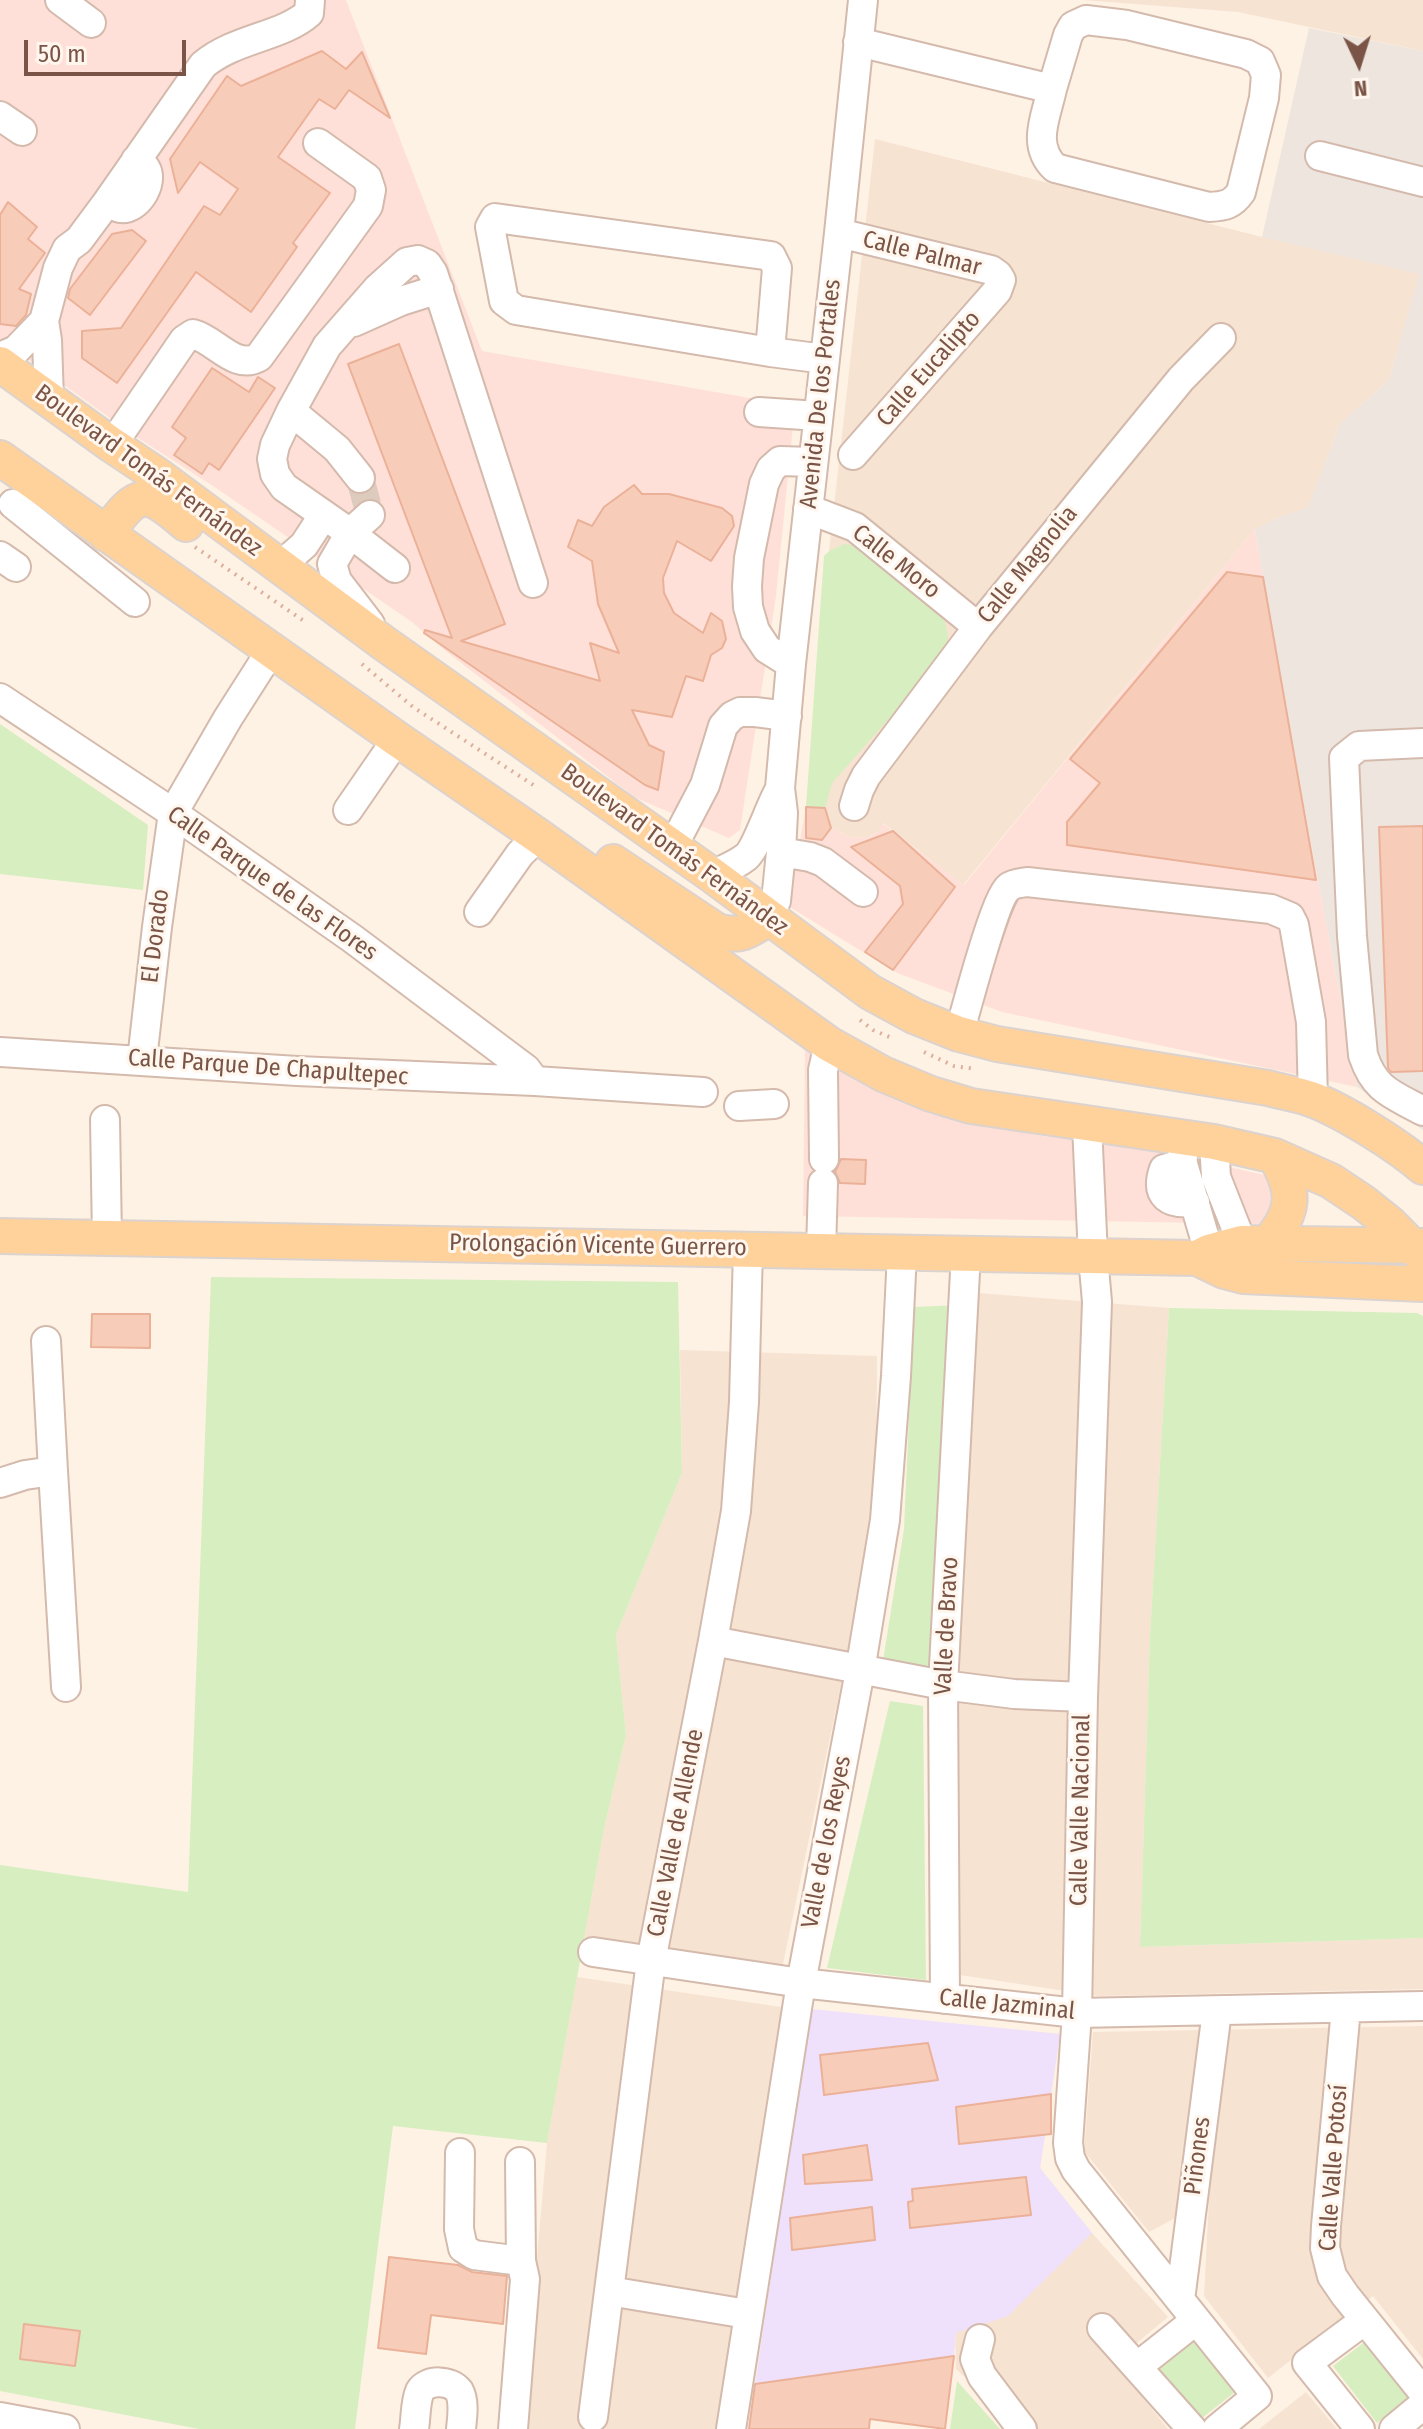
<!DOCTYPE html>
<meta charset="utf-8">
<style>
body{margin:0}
#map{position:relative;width:1423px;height:2429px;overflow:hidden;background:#fef2e4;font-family:"Fira Sans Condensed",sans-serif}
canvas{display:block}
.north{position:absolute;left:1319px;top:24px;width:80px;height:80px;-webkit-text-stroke:6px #fff6ed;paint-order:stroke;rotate:176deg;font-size:22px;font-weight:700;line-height:32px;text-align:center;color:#7a5547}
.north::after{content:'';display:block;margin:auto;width:28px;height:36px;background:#7a5547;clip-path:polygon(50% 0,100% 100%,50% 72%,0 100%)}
.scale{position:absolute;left:24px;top:40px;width:162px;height:36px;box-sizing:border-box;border:4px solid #7a5547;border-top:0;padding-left:10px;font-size:24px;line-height:28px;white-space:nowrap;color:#7a5547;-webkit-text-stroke:6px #fff6ed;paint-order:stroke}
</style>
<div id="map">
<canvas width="1423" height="2429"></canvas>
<div class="north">N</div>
<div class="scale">50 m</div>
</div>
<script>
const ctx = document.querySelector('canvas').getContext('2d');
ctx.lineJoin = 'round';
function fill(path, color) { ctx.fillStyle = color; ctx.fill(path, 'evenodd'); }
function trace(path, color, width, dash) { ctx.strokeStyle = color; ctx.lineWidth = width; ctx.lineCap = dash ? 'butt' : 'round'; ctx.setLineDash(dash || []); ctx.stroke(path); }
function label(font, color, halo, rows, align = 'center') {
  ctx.font = font + ' "Fira Sans Condensed",sans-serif'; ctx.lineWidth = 6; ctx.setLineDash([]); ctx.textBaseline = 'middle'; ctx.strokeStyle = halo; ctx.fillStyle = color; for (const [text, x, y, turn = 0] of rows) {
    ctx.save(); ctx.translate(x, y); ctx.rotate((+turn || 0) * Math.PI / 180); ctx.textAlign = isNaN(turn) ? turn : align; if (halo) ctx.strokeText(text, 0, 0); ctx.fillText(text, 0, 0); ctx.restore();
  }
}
fill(new Path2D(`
 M1083,0H1423V51L1238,12Z
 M875,139L1262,237L1420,273L1389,380L1340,424L1308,508L1277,518L1255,529L963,885L883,823L879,831L869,837L852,838L831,828L825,808L806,807L829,551Z
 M978,1293L1169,1308L1150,1635L1140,1947L1423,1938V1989L1098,1996L960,1975L956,1678Z
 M680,1350L877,1356L876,1516L782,1969L584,1939L604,1829L626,1735L616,1635L682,1473Z
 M577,1977L781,2007L1060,2034L1040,2168L1092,2233L1168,2317L1114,2362L1168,2429H1022L956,2369L953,2246L751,2251L725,2429H522L547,2143Z
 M1423,2026V2359L1373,2296L1268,2378L1204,2296L1209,2200L1149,2232L1084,2151L1093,2032Z
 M1306,2392L1337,2429H1259Z`), '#f7e3d2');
fill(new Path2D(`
 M0,0H346L482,351L795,406L776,596L740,830L729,838L634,797L443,649L412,622L213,486L138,438L0,339Z
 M1255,529L1287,715L1357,1087L1002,1012L897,973L788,906L806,807L825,808L831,828L852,838L869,837L879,831L882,823L964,885Z
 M805,1048L857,1080L930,1114L1048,1137L1100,1139L1265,1175L1270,1182L1271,1209L1263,1224L803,1216Z`), '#ffe0d8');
fill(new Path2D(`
 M1309,28L1423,51V1130L1357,1087L1287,715L1255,529L1277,518L1308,507L1340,424L1389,380L1419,274L1262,237Z`), '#eee5df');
fill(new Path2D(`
 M811,2009L1060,2034L1040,2168L1092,2233L1008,2316L956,2333L954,2356L755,2384Z`), '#efe1fb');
fill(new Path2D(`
 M844,544L855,546L944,618L948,636L946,654L832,783L825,808L806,807L824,556L829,551Z
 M0,724L148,825L143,890L0,874Z
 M211,1277L678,1282L682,1473L616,1635L626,1735L604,1829L547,2143L393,2126L355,2429H199L0,2391V1865L188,1892Z
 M958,1305L938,1673L882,1667L904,1529L914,1307Z
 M1169,1308L1417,1313L1423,1316V1938L1140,1947L1150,1635Z
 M890,1701L923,1706L926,1980L827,1968Z
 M1190,2335L1235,2392L1193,2425L1149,2368Z
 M1366,2341L1410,2397L1377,2423L1333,2366Z
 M957,2381L1000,2429H950Z`), '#d7eec1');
const building = new Path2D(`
 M322,51L346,69L362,52L390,118L349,90L335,109L319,99L278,157L330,193L293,243L297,247L251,312L196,272L117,383L82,358V331L121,328L204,206L220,215L238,189L200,162L178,193L170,159L227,76L241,86Z
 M8,202L37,227L28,239L45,253L19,289L31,294L26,315L16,326L0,324V215Z
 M132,230L146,241L90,315L68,298L70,289L112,234Z
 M399,344L505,624L461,641L600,681L590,643L619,653L598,604L592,561L568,547L578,520L592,526L604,507L634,485L642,494H669L722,508L732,516L734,526L711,561L677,541L663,578L664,593L674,613L703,633L711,613L722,621L726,639L722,648L711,655L703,681L686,676L672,717L632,710L649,745L664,752L658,790L645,785L424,633L425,630L452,638L348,364Z
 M212,368L249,392L258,377L275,388L219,470L209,463L202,474L174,455L186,438L172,427Z
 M1227,572L1263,577L1316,880L1067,845V822L1100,783L1070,759Z
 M806,807L825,808L831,828L822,840L806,838Z
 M1423,826V1071L1391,1072L1388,1068L1379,827Z
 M893,831L955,887L893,970L865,952L903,904L900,886L851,847Z
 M841,1159L866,1160L865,1184L840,1183L835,1172Z
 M92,1314H150V1348L91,1347Z
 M928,2043L938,2080L824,2095L820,2055Z
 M1051,2094V2134L959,2144L956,2107Z
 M867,2145L872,2180L805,2184L803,2155Z
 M1026,2177L1031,2215L910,2228L908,2202L913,2201L912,2189Z
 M872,2207L875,2240L792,2250L790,2218Z
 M389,2257L458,2265L472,2272L507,2276L503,2324L431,2315L426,2354L378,2348Z
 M24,2324L80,2331L75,2366L20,2359Z
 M954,2356L945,2429L870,2419L869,2429H749L755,2384Z`);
fill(building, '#f7cdb9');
trace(building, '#ebb198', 2);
trace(new Path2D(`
 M360,478L370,515`), '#ddcbbd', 28, [28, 14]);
const minor = new Path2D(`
 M60,0L91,23
 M858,42L1052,89L1068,35L1073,26L1086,20L1127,25L1246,54L1260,61L1266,75L1264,98L1241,192C1232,205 1225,206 1209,207L1055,168C1031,145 1046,117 1052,89
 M0,116L22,131
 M1320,156L1423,182
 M108,201C112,203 116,207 120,208C137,211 154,183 146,169C144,165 139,163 136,160
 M839,233L991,270L998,275L1001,280L997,291L853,455
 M354,322L401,301L439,289
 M770,352L777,268L771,256L495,218L490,227L504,301L516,310L770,352L825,359
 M0,357L16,350L44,321
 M49,400L47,340L44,321L58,268L67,249L79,240L108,201L203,65C235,38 282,37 309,13L310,0
 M291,411L337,449L360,478
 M759,412L818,416
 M112,445L184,340L193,334C216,340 235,371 259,357L368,206L371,190L367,178L318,143
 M13,504L135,602
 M808,509L855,527L978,627
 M0,556L16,567
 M280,566L304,545L323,516
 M395,568L350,533L284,487L275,474L272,459L275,445L291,411L327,346L377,289L407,262L418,260L427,264L433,273L533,583
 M370,624L337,581L332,564L350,533L370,515
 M791,664L767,649L755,631L748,607L747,586L749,558L764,484L771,469L780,461L813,462
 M0,698L173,813L353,939L510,1057L526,1069L535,1081
 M1423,743L1359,746L1344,758L1352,936L1363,1055C1375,1091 1392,1094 1423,1111
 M854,806L859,790L866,776L978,627L1181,379L1221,338
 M348,810L397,739
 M672,848L705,785L723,726L732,716L740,712H755L787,716
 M781,852L810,857L823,862L863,892
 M712,875C723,870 736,865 746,857C757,848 770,805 780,789
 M479,912L520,854L538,836
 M768,918L776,901L781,852L783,813L780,788L791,664L839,233L863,0
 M959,1034C966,1010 995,897 1009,887C1014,883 1021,883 1027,882L1271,909L1290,917L1294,925L1311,1022L1313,1100
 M0,1052L297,1071L535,1081L703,1092
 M142,1060L157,927L173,813L228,718L272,649
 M739,1106L774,1104
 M105,1120L107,1238
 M1087,1125L1093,1256L1097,1302L1083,1697L1077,2013L1068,2143L1070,2158L1076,2170L1257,2396L1217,2429
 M1182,1138L1183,1164L1209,1252
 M1214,1142L1216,1177L1242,1243
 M824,1159L823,1070L829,1044
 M1183,1164L1164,1169C1154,1197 1170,1205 1195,1202
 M821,1251L823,1183
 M46,1341L53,1471
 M0,1483L25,1475L53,1471L66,1687
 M713,1641L943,1685L1014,1694L1083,1697
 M593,1952L801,1983L1077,2013L1423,2006
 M945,1999L943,1685L966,1253
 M1346,2008L1326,2226L1325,2248L1332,2276L1345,2295L1423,2392
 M460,2153L459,2229L463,2248L474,2255L521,2261L525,2279L513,2429
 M520,2162L521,2261
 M609,2291L747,2314
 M1180,2300L1217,2011
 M1102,2328L1192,2429
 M980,2339L975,2359L982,2376L1022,2429
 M1138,2366L1195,2321
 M0,2417L65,2429
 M593,2417L651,1961L713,1641L736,1511L744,1402L748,1249
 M414,2429C416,2418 415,2402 420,2391C427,2379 451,2380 459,2391C465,2402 462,2418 461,2429
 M731,2429L801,1983L860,1671L885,1520L896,1376L902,1253
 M1360,2429L1307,2363L1365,2320
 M1394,2429L1423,2405`);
const major = new Path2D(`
 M0,364L112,445L157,475L385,644L712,875L870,992L914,1016L959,1034L997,1044L1268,1088C1282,1092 1297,1094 1311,1099C1342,1110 1397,1145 1423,1167
 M0,458L397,739L538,836L829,1044L883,1074L931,1094L971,1106L1214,1142L1275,1156L1331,1181L1364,1203L1389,1223L1423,1257
 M106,534C138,490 145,488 186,524
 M613,862L717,931C740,938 749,931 768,918
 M0,1236L1197,1258L1224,1271L1243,1276L1423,1284
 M1268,1243C1295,1212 1296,1192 1275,1156
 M1197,1258L1209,1252L1242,1243L1422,1246`);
trace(minor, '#d4baac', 32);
trace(major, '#dcd3cf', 38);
trace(new Path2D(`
 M195,547L304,621
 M362,664L413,707L538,788
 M860,1020L873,1030L894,1039
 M924,1052L954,1066L976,1069`), '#dcaf9c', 4, [2, 6]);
trace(minor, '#fff', 28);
trace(major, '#ffd19b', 34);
label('24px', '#7a5547', '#fff6ed', [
 ["Calle Palmar",922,254,14],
 ["Calle Eucalipto",929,369,-49],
 ["Avenida De los Portales",821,394,-84],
 ["Boulevard Tomás Fernández",148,471,36],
 ["Calle Moro",896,562,38],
 ["Calle Magnolia",1028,565,-51],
 ["Boulevard Tomás Fernández",674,850,36],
 ["Calle Parque de las Flores",272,884,35],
 ["El Dorado",156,936,-83],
 ["Calle Parque De Chapultepec",268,1068,4],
 ["Prolongación Vicente Guerrero",598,1246,1],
 ["Valle de Bravo",947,1626,-87],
 ["Calle Valle Nacional",1081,1810,-89],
 ["Calle Valle de Allende",676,1833,-79],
 ["Valle de los Reyes",827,1842,-79],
 ["Calle Jazminal",1007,2005,6],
 ["Piñones",1198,2156,-83],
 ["Calle Valle Potosí",1334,2168,-86]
]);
</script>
